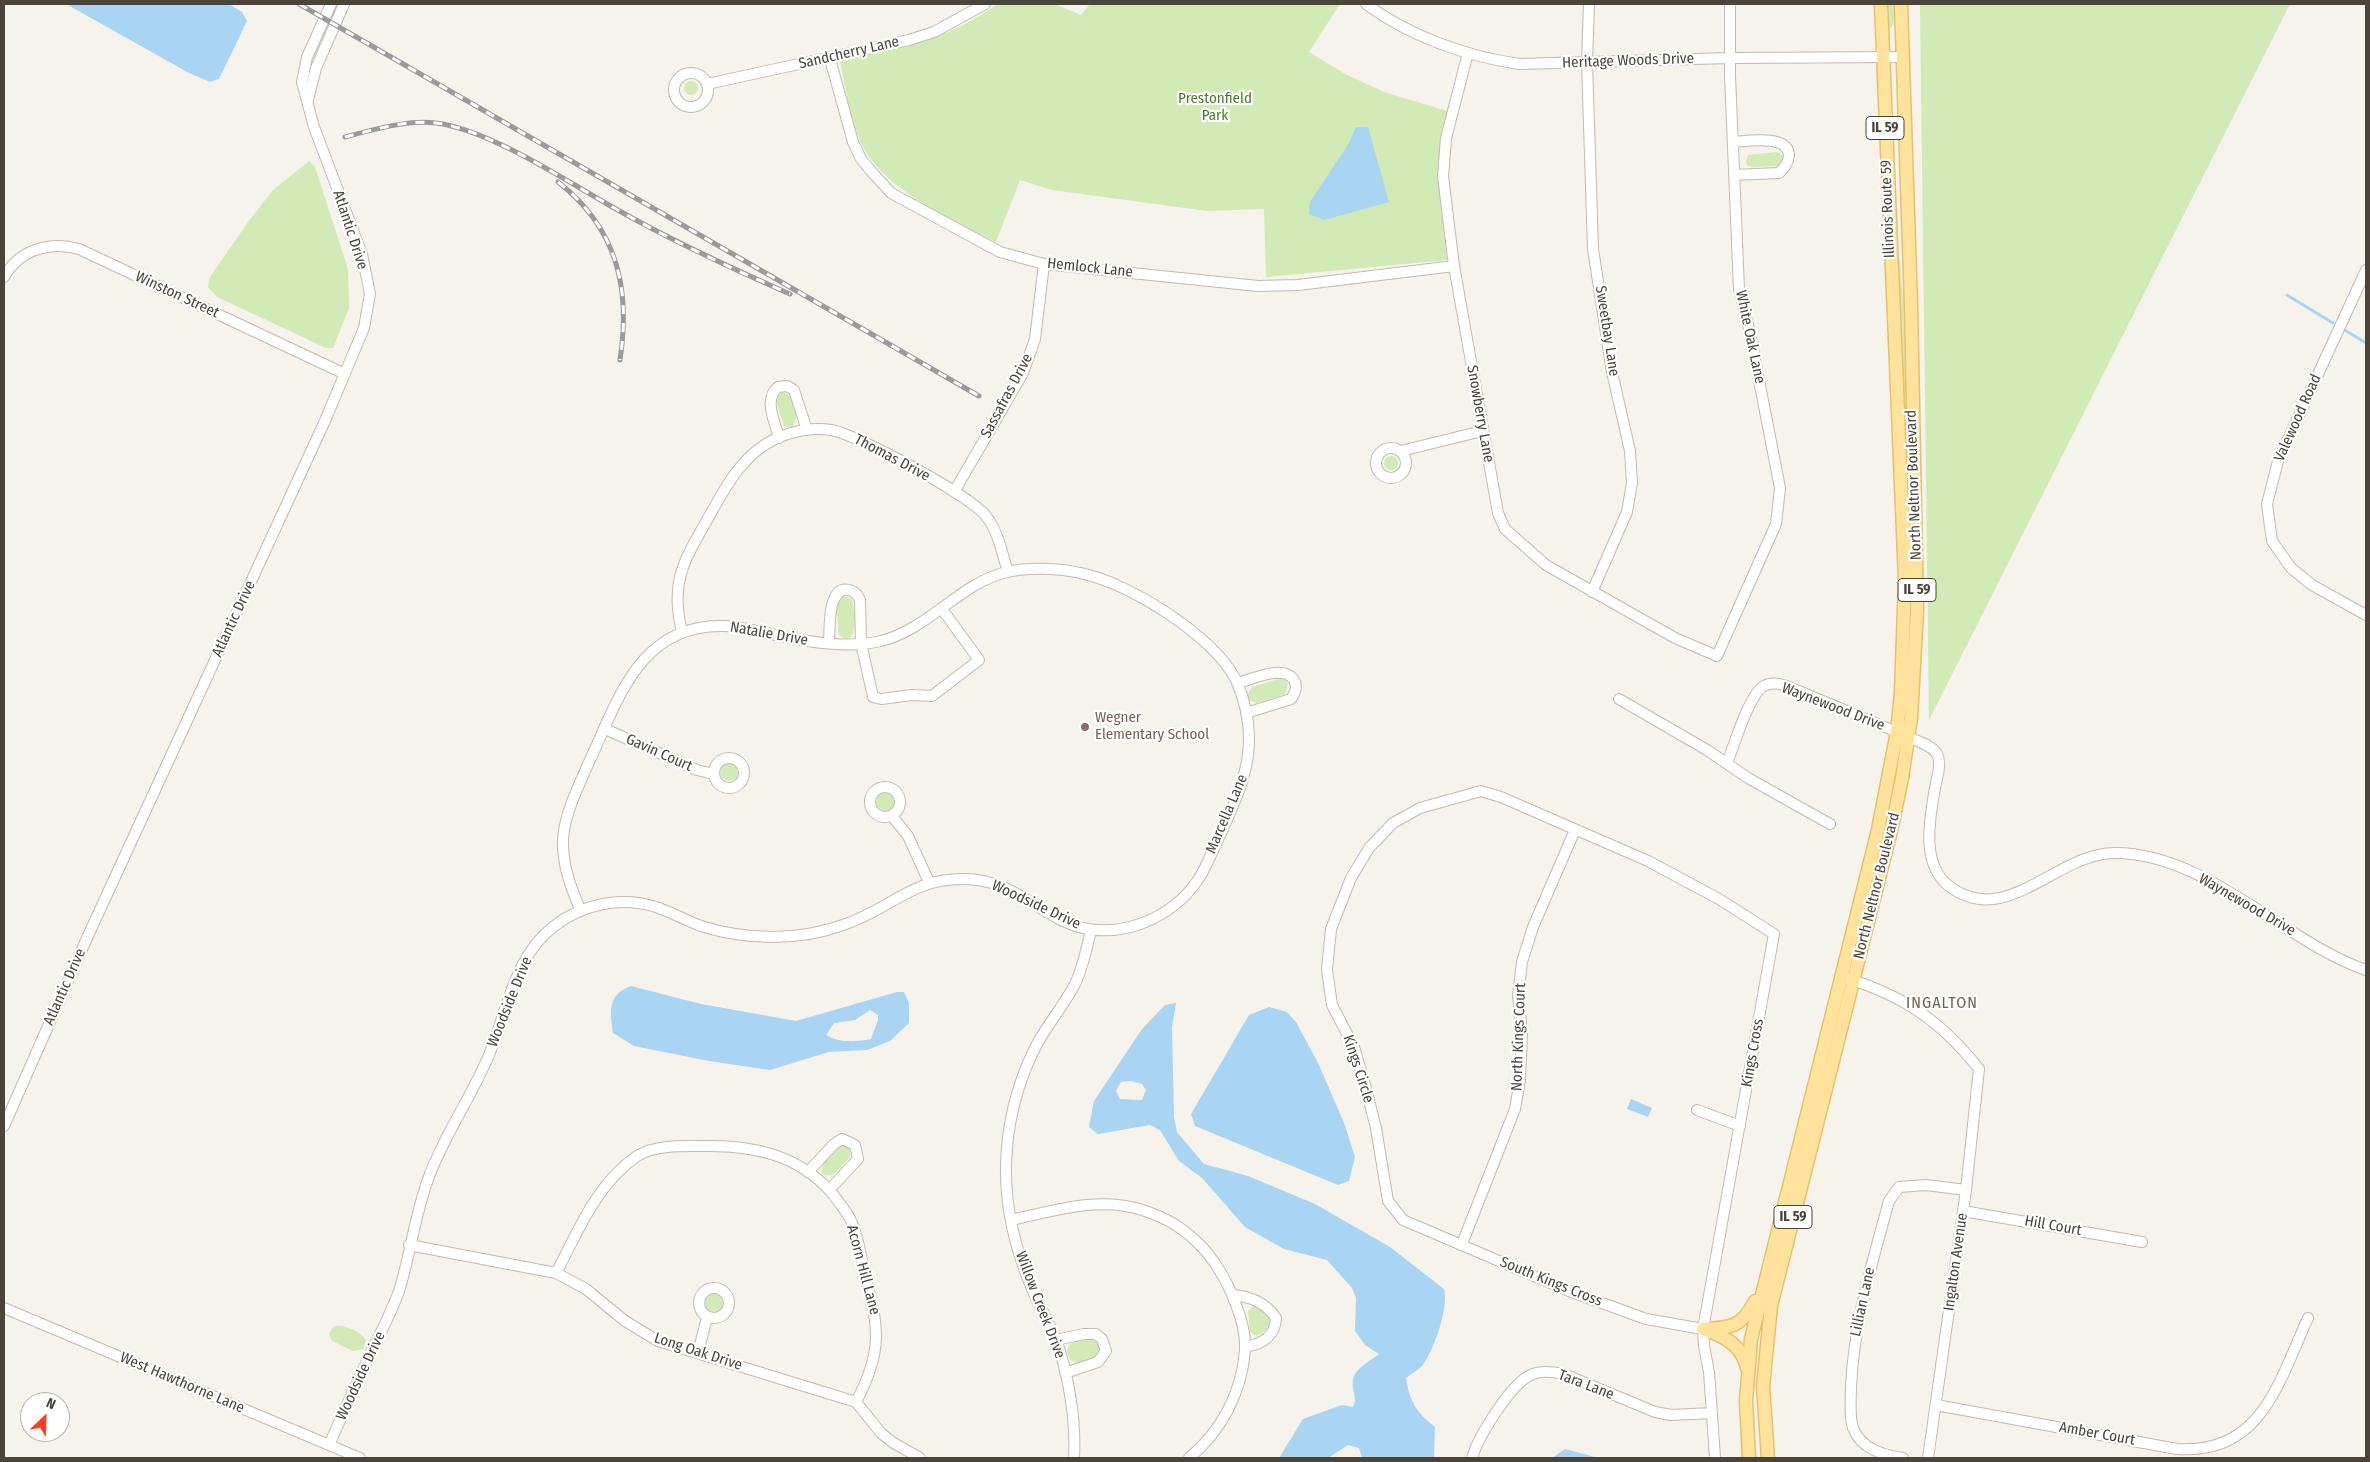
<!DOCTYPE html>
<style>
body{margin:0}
#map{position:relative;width:2370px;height:1462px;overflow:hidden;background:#f6f3ec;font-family:"Fira Sans Condensed",sans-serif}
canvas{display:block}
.frame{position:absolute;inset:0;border:5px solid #4b4439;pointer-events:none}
.north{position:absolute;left:20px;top:1392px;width:50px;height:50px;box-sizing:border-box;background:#fff;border:1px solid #b7b4b0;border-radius:50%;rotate:24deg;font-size:14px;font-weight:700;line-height:20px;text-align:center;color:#4b4439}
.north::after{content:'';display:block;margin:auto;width:18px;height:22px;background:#fc3f1d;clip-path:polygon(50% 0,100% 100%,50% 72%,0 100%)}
</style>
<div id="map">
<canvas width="2370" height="1462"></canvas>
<div class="frame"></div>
<div class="north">N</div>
</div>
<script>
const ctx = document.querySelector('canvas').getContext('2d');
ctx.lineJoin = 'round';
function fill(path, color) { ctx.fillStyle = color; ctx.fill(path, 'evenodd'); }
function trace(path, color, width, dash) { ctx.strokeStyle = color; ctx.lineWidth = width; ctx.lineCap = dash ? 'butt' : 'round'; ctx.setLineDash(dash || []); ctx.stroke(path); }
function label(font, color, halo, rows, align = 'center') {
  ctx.font = font + ' "Fira Sans Condensed",sans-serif'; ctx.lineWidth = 4.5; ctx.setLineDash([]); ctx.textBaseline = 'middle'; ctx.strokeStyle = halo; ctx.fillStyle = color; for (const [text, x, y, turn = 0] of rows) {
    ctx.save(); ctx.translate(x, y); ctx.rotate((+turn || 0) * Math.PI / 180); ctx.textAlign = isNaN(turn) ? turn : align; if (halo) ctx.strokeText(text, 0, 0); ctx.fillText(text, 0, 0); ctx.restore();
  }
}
fill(new Path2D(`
 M998,4H1055L1081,15L1090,4H1340L1309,52L1345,74L1384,92L1447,111L1440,146L1438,178L1447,260L1266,277L1264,209L1207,211L1052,190L1020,180L996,242C951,221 881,188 860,141C849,116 845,86 840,60C876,52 914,46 948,32C966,25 982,14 998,4Z
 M1888,4H1894L1895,21L1891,28L1889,26Z
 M1920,4H2290L1929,720Z
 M684 88a7 7 0 1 1 14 0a7 7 0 1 1-14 0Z
 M1777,152L1783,156L1781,166L1752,167L1747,165L1746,161L1748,155Z
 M309,161L315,167L348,269L349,308L333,348H326L217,297L208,287L210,277L248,222L273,190Z
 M1899,253L1904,307L1906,411H1904L1897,254Z
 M781,392C795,393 800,416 793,427L784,426L776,400Z
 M1384 463a7 7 0 1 1 14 0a7 7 0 1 1-14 0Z
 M843,596L851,598C855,607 856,629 851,637L846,639L839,635L838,631L837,605Z
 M1278,679H1284L1288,683L1285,694L1257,703L1248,700L1247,695L1252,687Z
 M720 772a9 9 0 1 1 18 0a9 9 0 1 1-18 0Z
 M876 802a9 9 0 1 1 18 0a9 9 0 1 1-18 0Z
 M845,1145L850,1148V1157L833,1175H825L821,1172L823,1164L838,1146Z
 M705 1303a9 9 0 1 1 18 0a9 9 0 1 1-18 0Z
 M1253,1306L1261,1307L1271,1319L1269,1328L1257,1336L1250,1332L1248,1311Z
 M334,1326C343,1324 361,1331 366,1340L363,1349L353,1351L332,1341L329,1334Z
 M1091,1338L1098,1342L1100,1347L1097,1356L1078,1363L1071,1361L1067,1352C1069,1340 1080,1340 1091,1338Z`), '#d2eab5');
fill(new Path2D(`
 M66,4H229L242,12L247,21L219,79L210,82L189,73Z
 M1356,127H1368L1389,202L1324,220L1309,214L1310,202L1349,143Z
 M631,986L701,1004L796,1021L897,992H904L909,1003V1023L890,1041L867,1050L829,1052L770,1070L709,1061L634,1046L613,1033C610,1011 607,995 631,986ZM870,1010L878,1015V1020L871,1039C857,1042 839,1043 826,1035L834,1023L855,1020Z
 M1176,1003L1172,1027L1174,1117L1177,1132L1204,1164L1248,1176L1315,1204L1390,1247L1444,1289C1449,1307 1434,1351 1422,1366C1418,1370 1411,1374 1406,1378C1410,1402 1416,1412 1435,1427L1434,1458H1362L1359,1448L1348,1445L1328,1458H1279L1303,1419L1342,1405L1353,1407C1358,1397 1351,1390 1353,1379C1355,1369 1371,1360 1379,1354L1365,1345L1355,1331L1356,1298L1352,1288L1327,1260L1284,1249L1245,1227L1202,1178L1179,1161L1160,1130L1150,1125L1098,1134L1089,1127L1094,1101L1142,1029L1165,1005ZM1131,1081L1142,1084L1146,1090L1142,1100L1120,1099L1116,1091L1121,1082Z
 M1269,1007L1287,1012L1296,1022L1319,1065L1344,1123L1355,1157L1349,1181L1338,1185L1195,1126L1191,1114L1249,1015Z
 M1631,1099L1652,1108L1648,1117L1627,1109Z
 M1565,1449L1599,1458H1552Z`), '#a9d4f2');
trace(new Path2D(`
 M2287,295L2333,323
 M2343,329L2366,343`), '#a9d4f2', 3);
const minor = new Path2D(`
 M1366,4C1409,36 1465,56 1519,64L1730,58L1903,57
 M1589,4L1587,62L1593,249L1612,372L1630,451L1632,483L1627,512L1592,592
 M1468,53L1446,138L1443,176L1454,266L1498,513L1505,529L1546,565L1675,638L1717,656L1776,524L1780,488L1749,329L1739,289L1730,76V4
 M830,59L853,142L861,159L871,171L891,193L1000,252L1044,264L1258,286L1298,285L1454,266
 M674 90a17 17 0 1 1 34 0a17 17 0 1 1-34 0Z
 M707,84L909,40L934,32L985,4
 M308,100L316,68L344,4
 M1733,142C1747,141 1789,134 1789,156C1788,164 1784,168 1779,173L1734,175
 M2366,270L2278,461L2267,504L2272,541L2291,568L2312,585L2366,615
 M4,277C20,249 50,241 79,249L345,374
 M779,438C775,422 763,399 778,387L787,386L794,390L807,430
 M1376 463a15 15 0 1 1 30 0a15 15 0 1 1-30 0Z
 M1401,451L1482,431
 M954,492L1023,373L1035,339L1044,264
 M682,632C670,584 683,562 706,522C724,490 741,455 775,439C792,431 813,427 831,430C857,434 969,495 986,516C998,531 1002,553 1008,572
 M829,643C830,630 827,585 849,590C854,591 858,595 860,600L861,643L873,697L881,699L912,695L932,696L979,660L942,609
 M1238,683C1252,679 1284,664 1294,680C1298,687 1295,693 1291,699L1246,713
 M1619,699L1707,750L1748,778L1830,824
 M605,729L697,770L714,774
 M1908,737C1917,741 1932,745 1937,754C1942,764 1937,777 1935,788C1929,821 1920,868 1953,889C2009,926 2057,853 2115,853C2207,853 2284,942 2366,970
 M714 773a15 15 0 1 1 30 0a15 15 0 1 1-30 0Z
 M1727,763C1734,746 1749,694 1764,686C1771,682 1781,684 1787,686L1897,732
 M870 802a15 15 0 1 1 30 0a15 15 0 1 1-30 0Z
 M892,816L908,836L929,882
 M1846,978C1904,996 1941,1021 1979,1069L1966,1190L1928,1458
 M1697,1110L1740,1126
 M4,1126L87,938L324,423L364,328L370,294L362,254L314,127L302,82L307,57L331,4
 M808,1172L834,1144L842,1139L855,1145L858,1159L829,1190
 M1963,1211L2142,1242
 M1011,1220C1054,1211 1098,1196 1142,1210C1189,1224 1218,1258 1235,1302C1241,1317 1246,1334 1245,1350C1242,1392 1221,1432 1189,1458
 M1462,1244L1515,1109L1520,1080L1522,1033L1518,995L1522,962L1533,927L1575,830
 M409,1245L556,1273L586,1289L625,1321L658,1341L856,1402L881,1433L892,1442L920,1458
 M556,1273C578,1232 596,1184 637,1156C656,1144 687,1146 708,1146C755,1146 798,1155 831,1192C838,1201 848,1213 852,1223C859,1239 861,1258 865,1275C879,1329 883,1351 856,1402
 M699 1303a15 15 0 1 1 30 0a15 15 0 1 1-30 0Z
 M1233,1295C1251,1297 1265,1302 1276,1318C1275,1336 1263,1344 1245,1347
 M4,1308L360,1458
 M1703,1329L1646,1319L1569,1291L1403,1220L1388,1201L1376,1128L1364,1081L1354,1047L1332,1005L1327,970L1331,929L1351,878L1369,848L1393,823L1420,808L1481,791L1501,797L1648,861L1719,899L1774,934L1703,1329L1704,1346L1709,1372L1715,1458
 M1056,1340L1084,1334H1096L1102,1339L1106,1351L1098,1362L1065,1373
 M698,1353L707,1317
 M1936,1405L2177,1449C2262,1455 2279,1381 2308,1318
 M329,1445C342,1416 355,1386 369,1357C379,1335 391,1314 399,1291C411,1253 415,1212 430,1174C446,1132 472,1096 489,1055C507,1011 514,957 553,927C582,904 620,896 656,907C671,912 685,920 701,926C723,933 748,937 772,937C796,937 821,933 843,925C890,910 912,877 966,879C1019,880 1042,921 1088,929C1132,936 1178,913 1201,875C1209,861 1215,845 1222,831C1235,801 1249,773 1249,739C1249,720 1244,698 1236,680C1214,636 1128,582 1080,573C1059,568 1029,567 1007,572C960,583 929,629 881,641C849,648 816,643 785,637C765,633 745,627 725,626C641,623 619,697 590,760C562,823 551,842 580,909
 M1074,1458C1076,1421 1069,1377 1057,1342C1049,1322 1038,1304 1030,1284C1015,1247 1005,1205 1006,1165C1007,1125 1017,1084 1035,1048C1046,1026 1063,1007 1075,984C1083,967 1087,948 1091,930
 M1472,1458C1478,1437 1512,1381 1533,1374C1542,1370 1554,1372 1564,1374L1655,1412L1671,1415L1712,1413
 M1903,1458C1883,1455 1861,1449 1853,1428C1849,1416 1851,1400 1851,1387C1854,1322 1872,1263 1889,1201L1899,1187L1926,1185L1966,1190`);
const major = new Path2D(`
 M1703,1329C1731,1328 1742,1327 1755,1301
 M1708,1331C1727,1337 1743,1348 1747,1368
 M1749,1458L1746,1401L1751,1339L1878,830L1897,732L1901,693L1905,580L1881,4
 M1768,1458L1763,1386L1771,1306L1891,831L1902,778L1911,718L1917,610L1911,304L1901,4`);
trace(minor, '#c2bbae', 12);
trace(major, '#e6c16a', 15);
trace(minor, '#fff', 10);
trace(major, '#ffe39c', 12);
const rail = new Path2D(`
 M299,4L979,396
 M345,137C376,129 411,118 443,124C498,135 566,181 616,209C672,241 731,268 790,294
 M558,182C617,228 631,288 620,360`);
trace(rail, '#9a9a9a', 5);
trace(rail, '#fff', 3, [9]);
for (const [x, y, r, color] of [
 [1085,727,5,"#8d6e63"]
]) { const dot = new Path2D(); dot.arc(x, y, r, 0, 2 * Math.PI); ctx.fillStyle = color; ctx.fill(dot); trace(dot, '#fff', 2); }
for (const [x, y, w] of [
 [1885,128,38],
 [1917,590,38],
 [1793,1217,38]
]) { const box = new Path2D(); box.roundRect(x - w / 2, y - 11.5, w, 23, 4); ctx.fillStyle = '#fff'; ctx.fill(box); trace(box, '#4b4439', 1); }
label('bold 14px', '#4b4439', null, [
 ["IL 59",1885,128],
 ["IL 59",1917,590],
 ["IL 59",1793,1217]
]);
label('15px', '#4b4439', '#fff', [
 ["Sandcherry Lane",849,53,-13],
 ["Heritage Woods Drive",1628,61,-2],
 ["Illinois Route 59",1888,209,-92],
 ["Atlantic Drive",350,230,72],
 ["Hemlock Lane",1090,268,6],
 ["Winston Street",177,295,25],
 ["Sweetbay Lane",1607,331,81],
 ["White Oak Lane",1750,337,78],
 ["Sassafras Drive",1007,396,-62],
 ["Snowberry Lane",1480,414,80],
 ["Valewood Road",2298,418,-66],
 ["Thomas Drive",892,458,28],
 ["North Neltnor Boulevard",1914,485,-92],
 ["Atlantic Drive",234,619,-65],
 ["Natalie Drive",769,634,10],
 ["Waynewood Drive",1833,707,21],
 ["Gavin Court",659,753,24],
 ["Marcella Lane",1227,814,-67],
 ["North Neltnor Boulevard",1877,886,-76],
 ["Woodside Drive",1036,905,25],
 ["Waynewood Drive",2247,905,30],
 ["Atlantic Drive",65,987,-66],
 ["Woodside Drive",510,1002,-68],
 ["North Kings Court",1519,1037,-88],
 ["Kings Cross",1753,1053,-80],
 ["Kings Circle",1358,1069,72],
 ["Hill Court",2053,1226,10],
 ["Ingalton Avenue",1956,1262,-82],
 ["Acorn Hill Lane",863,1270,75],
 ["South Kings Cross",1551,1282,22],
 ["Lillian Lane",1863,1302,-78],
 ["Willow Creek Drive",1040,1305,69],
 ["Long Oak Drive",698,1352,18],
 ["Woodside Drive",361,1376,-65],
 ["West Hawthorne Lane",182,1383,23],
 ["Tara Lane",1586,1385,21],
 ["Amber Court",2097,1434,10]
]);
label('15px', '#4a7f2a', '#fff', [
 ["Prestonfield",1215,99],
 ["Park",1215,116]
]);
label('15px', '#785e54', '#fff', [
 ["Wegner",1095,718],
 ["Elementary School",1095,735]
], 'left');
ctx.letterSpacing = '1px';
label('16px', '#6e6250', '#fff', [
 ["INGALTON",1942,1004]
]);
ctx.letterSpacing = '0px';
</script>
